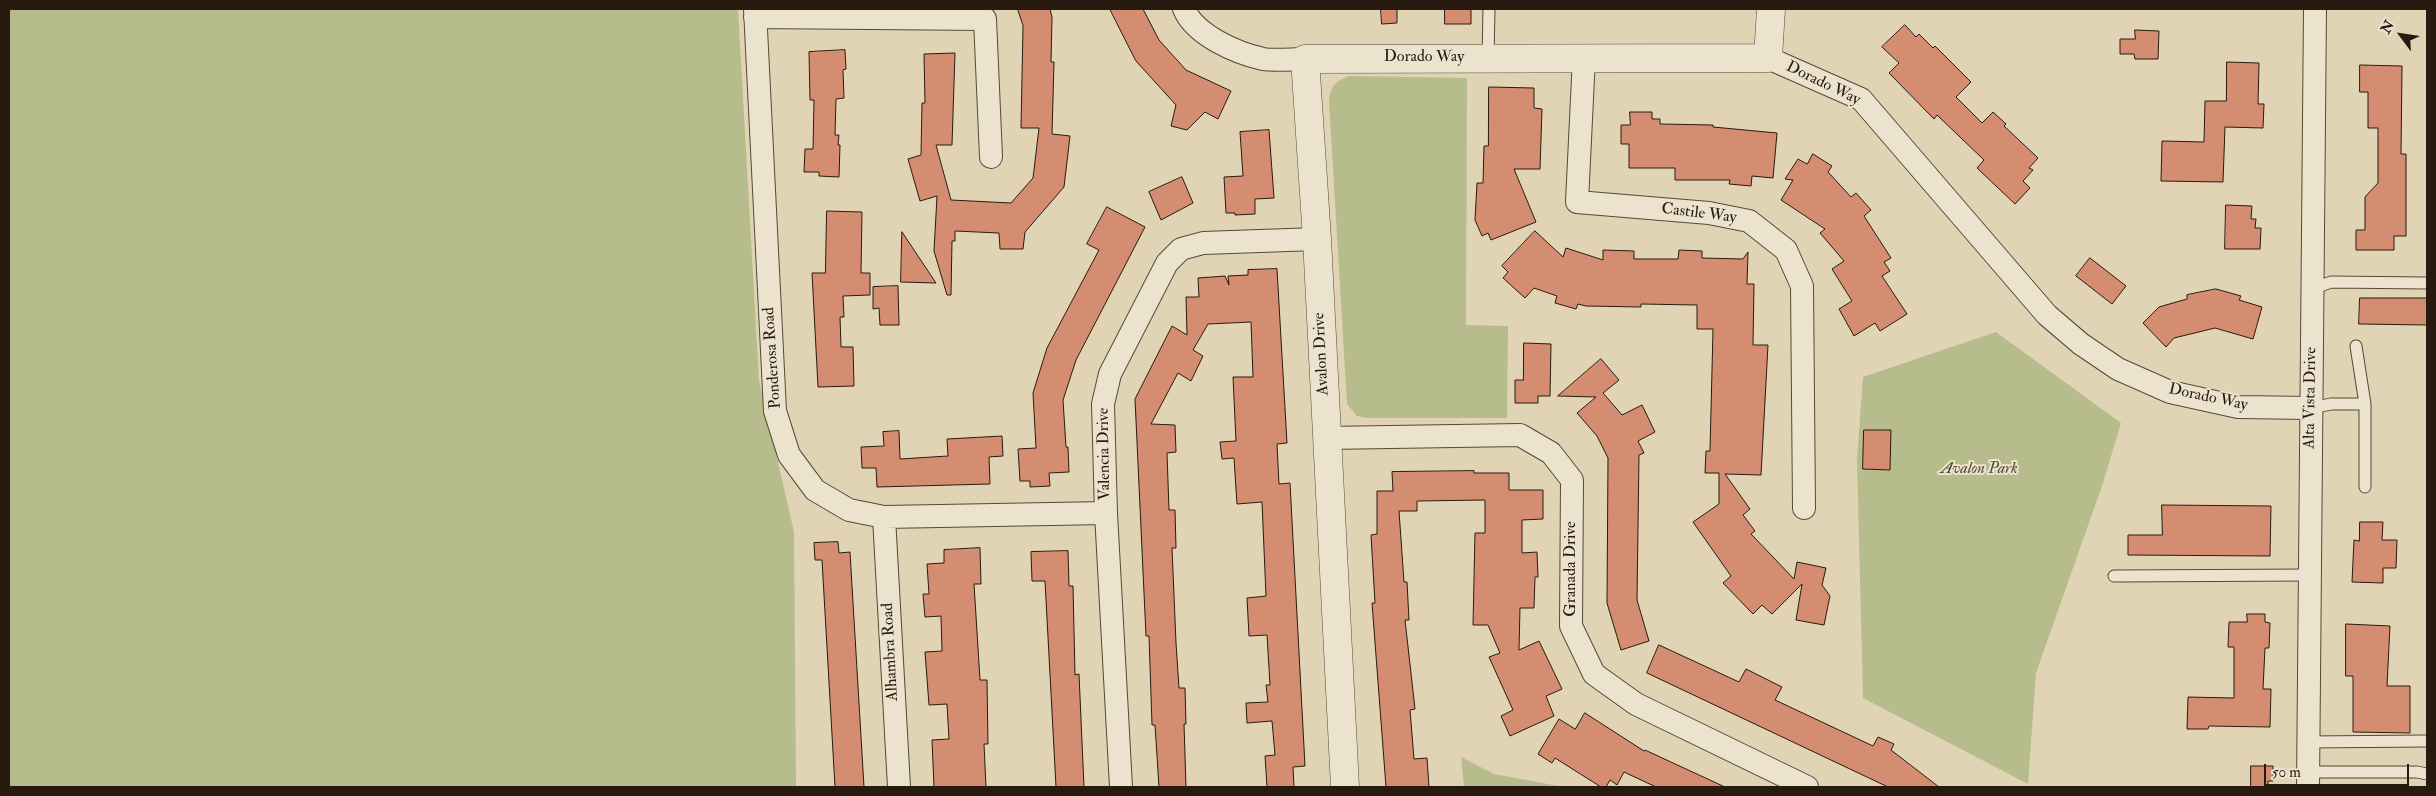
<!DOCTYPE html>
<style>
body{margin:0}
#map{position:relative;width:2436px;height:796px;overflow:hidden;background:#e1d4b5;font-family:"IM FELL Double Pica",serif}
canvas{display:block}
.frame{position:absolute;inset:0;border:10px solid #281a0f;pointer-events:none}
.north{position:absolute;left:2376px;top:10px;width:50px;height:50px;-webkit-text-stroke:4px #ece3cf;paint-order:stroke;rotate:301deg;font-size:14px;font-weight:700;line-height:20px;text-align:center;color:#281a0f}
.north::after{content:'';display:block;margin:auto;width:18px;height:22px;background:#281a0f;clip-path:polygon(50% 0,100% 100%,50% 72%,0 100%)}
.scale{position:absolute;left:2264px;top:764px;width:145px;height:22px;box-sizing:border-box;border:2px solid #281a0f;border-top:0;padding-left:6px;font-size:15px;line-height:18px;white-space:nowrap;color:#281a0f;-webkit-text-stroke:4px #ece3cf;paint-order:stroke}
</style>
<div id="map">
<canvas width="2436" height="796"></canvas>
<div class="frame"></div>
<div class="north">N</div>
<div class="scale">50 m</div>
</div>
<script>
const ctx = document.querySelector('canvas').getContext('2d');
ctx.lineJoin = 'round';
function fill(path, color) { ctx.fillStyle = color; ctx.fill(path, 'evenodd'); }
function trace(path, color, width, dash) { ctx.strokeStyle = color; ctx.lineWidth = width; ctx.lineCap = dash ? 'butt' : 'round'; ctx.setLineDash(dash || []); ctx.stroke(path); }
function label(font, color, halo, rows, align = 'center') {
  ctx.font = font + ' "IM FELL Double Pica",serif'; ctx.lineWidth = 4; ctx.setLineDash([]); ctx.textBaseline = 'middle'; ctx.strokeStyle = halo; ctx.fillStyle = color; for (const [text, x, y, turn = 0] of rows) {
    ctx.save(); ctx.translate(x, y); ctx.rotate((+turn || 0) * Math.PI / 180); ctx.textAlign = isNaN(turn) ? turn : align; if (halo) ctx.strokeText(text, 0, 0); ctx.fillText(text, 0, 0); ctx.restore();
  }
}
fill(new Path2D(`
 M9,9H738L759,380L794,532L796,787H9Z
 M1349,76L1467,78L1466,325L1508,326L1507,418H1367L1357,416L1347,404L1329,101C1331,86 1335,81 1349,76Z
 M1996,332L2121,423L2103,483L2036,673L2028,784L1863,698L1857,459L1863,377Z
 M1461,757L1494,774L1564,787H1464Z`), '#b6bc8c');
const building = new Path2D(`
 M1018,9H1050L1052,17L1051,62H1054L1052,134L1070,136L1064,187L1025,232L1023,249H1000L999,233L955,231V241H952L951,295H947L934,251L937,196L920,201L908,159L921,155L922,103H925L924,54L955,53L952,145H936L951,200L1011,203L1033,178L1039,128H1021L1023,26Z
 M1110,9H1143L1159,40L1186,70L1231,91L1218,119L1205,112L1187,130L1171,126L1176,105L1136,61Z
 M1381,9H1397V23L1382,24Z
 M1445,9H1471V24H1445Z
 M1905,25L1916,37L1919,34L1933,48L1935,46L1971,82L1956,97L1982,123L1993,112L2006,124L2004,126L2038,158L2029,168L2033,170L2023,181L2030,188L2015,204L1977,168L1984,160L1937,115L1934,119L1889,73L1899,63L1882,47Z
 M2135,30L2159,31L2158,59H2135L2134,54H2120V39H2135Z
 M845,50L846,69L843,70L844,98L836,99L835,135H839L838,145H840L839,177L819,176V172H804L805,149H813L814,100H810L809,52Z
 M2227,62L2259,63L2258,104H2264L2263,128L2225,127L2223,182L2161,181L2162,141L2204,142L2205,101H2226Z
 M2360,65L2402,66L2401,154H2406V236H2394V250H2356V230H2365V197L2378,183V128H2368V92H2360Z
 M1489,87L1534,88V108L1542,109L1540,169H1514L1536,222L1491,240L1488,233L1482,236L1475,220L1477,183H1483L1484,146H1488Z
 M1630,112H1652V119H1660V124L1713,125V127L1777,133L1773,178L1752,176L1751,186L1729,184L1730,180H1675V168H1629V144H1621V125H1630Z
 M1269,130L1274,198L1255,199V214L1235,215V213H1226L1224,177L1243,176L1240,132Z
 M1813,154L1832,166L1828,172L1851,197L1856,193L1871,210L1864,216L1891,258L1884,262L1890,271L1882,276L1907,314L1880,331L1875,323L1854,336L1839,309L1852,301L1832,269L1844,261L1820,233L1825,229L1781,200L1793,180L1785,179L1798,159L1807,164Z
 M1182,177L1193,203L1161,220L1149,192Z
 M2226,205L2252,206L2251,219H2256L2255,228H2261L2260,249H2225Z
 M1107,207L1145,227L1076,360L1063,400L1066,447H1068L1069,472L1049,473L1050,486L1030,487V481H1020L1018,449L1036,448L1033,393L1047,348L1099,250L1087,244Z
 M827,211L862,212L861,273H870V295L843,296L844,317H840L841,347H853L854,386L818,387L812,273H825Z
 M1535,231L1563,257L1566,248L1603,260V250L1634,251V259H1678L1679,250L1702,251V258L1743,259L1748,252L1747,284H1754L1753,345H1768L1761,475L1725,474L1750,509L1743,515L1755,531L1751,534L1794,579L1797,562L1826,568L1822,585L1830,596L1824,625L1796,620L1802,584L1772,614L1762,605L1753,614L1723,583L1731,576L1693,522L1719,504V473H1705L1706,451H1710L1713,329H1697V305L1641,304V307L1586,306L1578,304L1576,309L1555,303L1557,296L1534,288L1525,298L1503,278L1508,272L1502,266Z
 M902,232L936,283L901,282Z
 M2090,258L2126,286L2112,304L2076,276Z
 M1277,269L1287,443L1277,444L1279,484L1290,483L1305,766L1293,767L1294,787H1267L1265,756L1275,755L1272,721L1247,723L1246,703L1268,702L1266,685H1270L1267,635L1249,636L1247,598L1266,596L1262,502L1237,504L1234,458L1222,459L1220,442L1236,441L1233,377H1253L1251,322L1208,324L1193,350L1203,356L1191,381L1178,373L1151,424L1175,425L1176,452L1167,453L1169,510H1175L1176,548H1172L1176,643L1179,688H1185L1186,724H1184L1186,787H1159L1155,725H1152L1149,636H1146L1135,399L1172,326L1187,335L1186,297H1199L1198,278L1225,276L1229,285L1228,276L1248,275V270Z
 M898,286L899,325H880L879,308L873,309V287Z
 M2216,289L2241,296L2239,300L2262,307L2253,339L2215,328L2174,338L2166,347L2143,323L2159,307L2187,299V295Z
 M2360,298H2427V325L2359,324Z
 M1524,343L1551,344L1550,396H1538V403H1515V380H1523Z
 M1601,359L1619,380L1603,393L1622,415L1642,405L1655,432L1638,441L1644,453L1639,455L1637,600L1649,641L1621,650L1607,603L1608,458L1597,436L1577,413L1596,397L1558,396Z
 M1864,430H1891L1890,470L1863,469Z
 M899,431L900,459L948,456L947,439L1002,436L1003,456L989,457L990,484L877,487L876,468H862L861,447L884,446L883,432Z
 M1474,471V473H1509V490H1543V519L1522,520V553L1537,552L1538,577H1535L1534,608H1520L1519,650L1539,641L1562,689L1546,696L1554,716L1510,736L1501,716L1513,710L1489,657L1500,653L1488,625H1473L1475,533H1485V500L1417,501V511H1399L1404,582H1407L1409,620H1405L1415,709L1410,710L1414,759L1427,758L1429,787H1386L1372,603H1375L1371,535L1377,534V491H1393L1392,472Z
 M2162,505L2271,506L2270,556L2128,555V535H2162Z
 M2360,522H2383L2382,540H2397L2396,568H2383V583L2352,582L2354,540L2359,541Z
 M838,542L839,553L850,552L864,787H835L822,560H815L814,543Z
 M980,548L981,584H974L980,680H987L988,744H984L986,787H934L932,740L949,739L947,704L929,705L925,652L942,651L941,616L925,617L923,594H929L927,564L944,563V550Z
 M1068,551L1069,586H1073L1075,675L1079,674L1084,787H1056L1045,581H1032L1031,552Z
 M2247,614H2265V622L2270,623L2269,648H2265L2263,689H2271L2270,727L2209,726L2208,729H2187L2188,697L2234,698V647H2228L2229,622H2247Z
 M2346,624L2390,626L2387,686H2410V733L2353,732V676H2346Z
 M1659,645L1739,682L1746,669L1782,687L1775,700L1873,746L1878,737L1894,744L1891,750L1939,787H1888L1647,673Z
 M1585,713L1644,751L1645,750L1725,787H1656L1624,772L1617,785L1610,780L1606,787H1601L1555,758L1552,763L1538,754L1559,719L1575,729Z
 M2251,766H2273V781H2268V787H2251Z`);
fill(building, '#d48d71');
trace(building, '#281a0f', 1);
const service = new Path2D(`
 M1488,57L1489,9
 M2312,289L2331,282L2427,283
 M2356,346L2365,404
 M2311,408L2331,404H2365V487
 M2114,576L2309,575
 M2308,742L2427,741
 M2308,772H2417L2427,774`);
const minor = new Path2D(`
 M755,9L775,411L789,455L815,490L849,510L884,517L1106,513
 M1184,9C1195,35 1236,53 1263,59C1276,61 1292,59 1305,59
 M755,17L985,19L991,157
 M1584,57L1577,202L1709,213L1749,221L1786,250L1802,286L1804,508
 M1768,58L1861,99L2047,315L2081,344L2118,369L2170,392L2238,407L2311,408
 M1326,438L1520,435L1551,453L1572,480L1571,626L1594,674L1636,704L1807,787
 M884,517L899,787
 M1121,787L1106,513L1103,404L1110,374L1167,263L1181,249L1203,243L1317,239
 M2308,787L2315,9`);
const tertiary = new Path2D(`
 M1345,787L1317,239L1305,59L1768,58L1771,9`);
trace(service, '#564838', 13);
trace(minor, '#564838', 24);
trace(tertiary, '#564838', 29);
trace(service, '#ece3cf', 11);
trace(minor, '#ece3cf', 22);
trace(tertiary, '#ece3cf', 28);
label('16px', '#281a0f', '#ece3cf', [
 ["Dorado Way",1424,58],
 ["Dorado Way",1823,84,26],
 ["Castile Way",1699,214,7],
 ["Avalon Drive",1322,354,-93],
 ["Ponderosa Road",773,358,-94],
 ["Dorado Way",2208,398,12],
 ["Alta Vista Drive",2311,398,-89],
 ["Valencia Drive",1105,454,-91],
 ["Granada Drive",1572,569,-90],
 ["Alhambra Road",891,652,-93]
]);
label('italic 16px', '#534b34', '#ece3cf', [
 ["Avalon Park",1979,470]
]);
</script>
